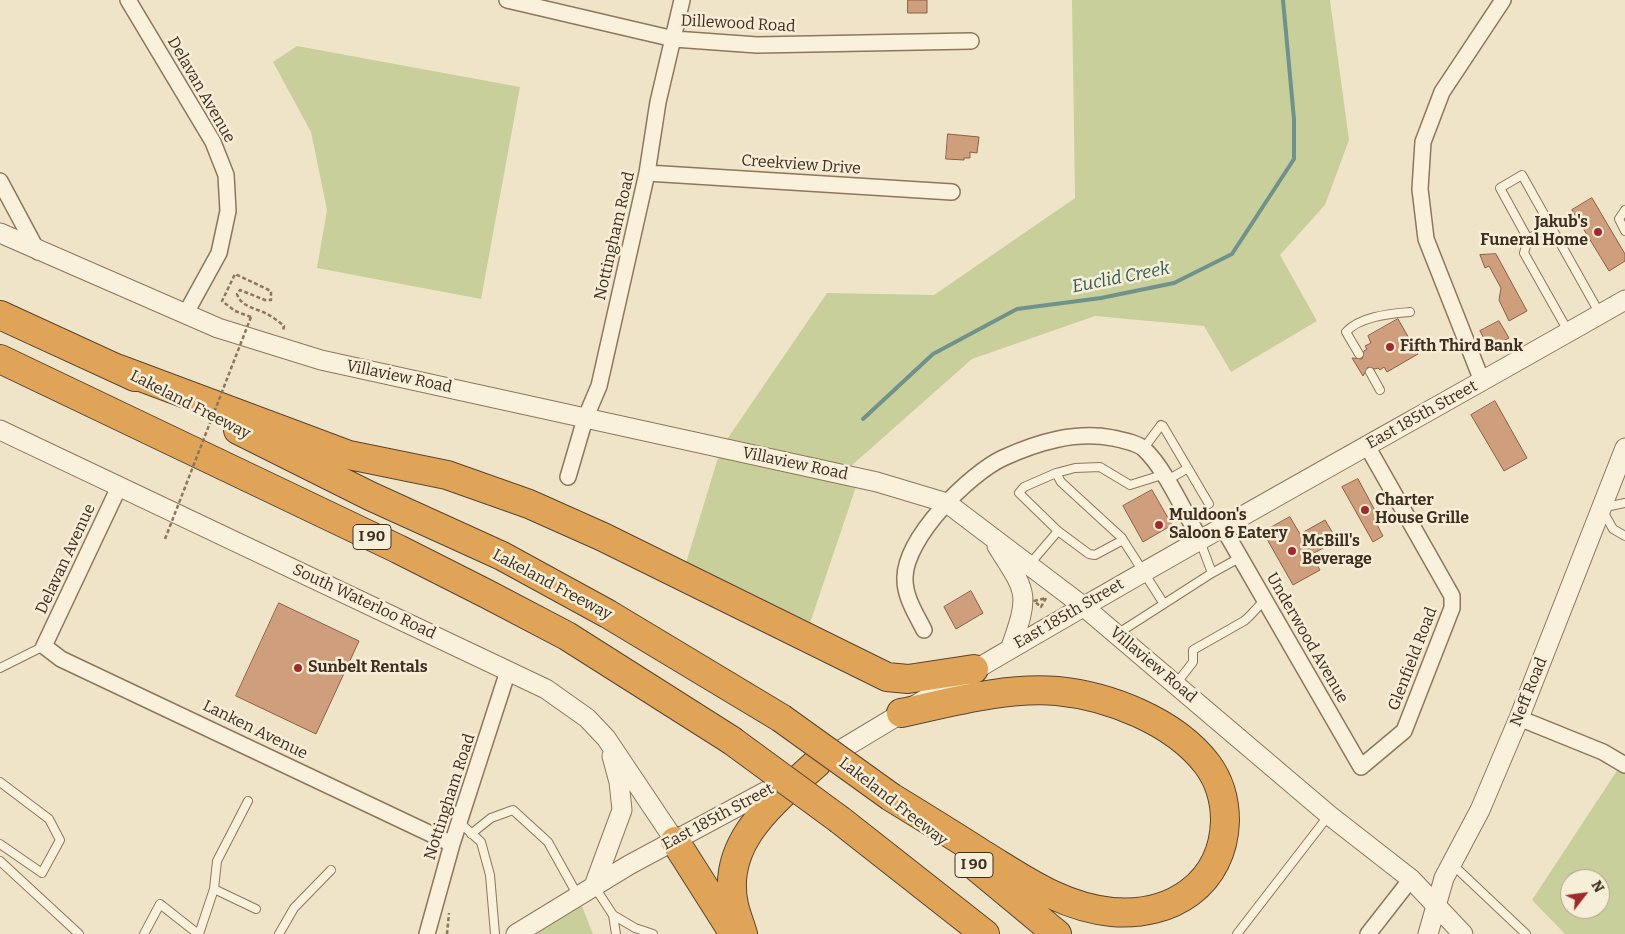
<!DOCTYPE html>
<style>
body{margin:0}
#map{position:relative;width:1625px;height:934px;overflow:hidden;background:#f0e4c8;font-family:Bitter,serif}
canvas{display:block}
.north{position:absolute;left:1560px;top:869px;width:50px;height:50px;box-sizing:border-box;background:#f7eed8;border:1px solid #ada18e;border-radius:50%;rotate:60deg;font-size:14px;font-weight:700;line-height:20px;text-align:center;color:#3d2e20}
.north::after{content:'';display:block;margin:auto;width:18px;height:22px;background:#9e2a2b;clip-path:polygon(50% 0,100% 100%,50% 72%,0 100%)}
</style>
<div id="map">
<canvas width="1625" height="934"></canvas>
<div class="north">N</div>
</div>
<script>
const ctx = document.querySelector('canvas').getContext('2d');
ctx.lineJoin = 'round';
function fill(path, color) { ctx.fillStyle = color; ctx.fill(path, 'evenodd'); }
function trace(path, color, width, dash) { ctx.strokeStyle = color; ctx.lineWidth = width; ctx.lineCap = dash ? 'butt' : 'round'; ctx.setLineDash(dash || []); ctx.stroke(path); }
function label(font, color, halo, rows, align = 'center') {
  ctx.font = font + ' Bitter,serif'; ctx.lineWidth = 5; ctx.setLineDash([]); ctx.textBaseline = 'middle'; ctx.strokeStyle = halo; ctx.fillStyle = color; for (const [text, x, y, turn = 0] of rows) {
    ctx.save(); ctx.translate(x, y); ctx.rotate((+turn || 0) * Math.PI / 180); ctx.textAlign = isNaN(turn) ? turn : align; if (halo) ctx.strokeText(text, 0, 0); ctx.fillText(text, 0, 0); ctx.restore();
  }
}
fill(new Path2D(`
 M1072,0H1330L1349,140L1325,205L1280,255L1317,321L1231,372L1204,326L1095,316L972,359L842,474L859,478L805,638L682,576L721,448L827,293L934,295L1075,198Z
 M297,46L520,87L481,299L317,268L327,210L311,132L273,62Z
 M1622,763L1625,765V934H1565L1532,900ZM1570,879H1600V909H1570Z
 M578,896L593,934H530Z`), '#c9cf9b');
trace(new Path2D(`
 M863,419L933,354L1017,309L1101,298L1174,283L1232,254L1294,159V119L1283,0`), '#6f938a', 4);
const building = new Path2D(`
 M908,0H927V13H908Z
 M948,134L979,137L977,153L970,152V158H964V160L946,159Z
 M1592,198L1625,254V261L1609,271L1572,210Z
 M1496,254L1527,311L1509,321L1499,300L1501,288L1489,266L1485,268L1480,255Z
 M1398,319L1418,354L1387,372L1384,367L1380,370L1378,368L1375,369L1368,367L1363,376L1352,358L1362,359L1364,351L1367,349L1365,346L1371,343L1368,336Z
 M1499,321L1509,338L1489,348L1480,331Z
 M1495,401L1527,458L1504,471L1471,415Z
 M1358,479L1378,516L1374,519L1383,536L1373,542L1342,487Z
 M1152,490L1172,525L1143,542L1123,506Z
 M1290,517L1300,534L1325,520L1337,540L1311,555L1320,570L1293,585L1263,532Z
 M971,591L983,613L956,629L944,607Z
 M279,603L359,641L316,734L236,696Z`);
fill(building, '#cf9f7d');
trace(building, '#8d5f41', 1);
const service = new Path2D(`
 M1625,210L1619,219L1625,231
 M1528,239L1550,226
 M1568,331L1524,253L1528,239L1500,188L1522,175L1600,314
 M1359,354L1346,332C1360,316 1390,314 1410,312
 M1370,372L1380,390
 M1144,448L1161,425L1163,426L1209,504
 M1056,473L1024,487L1019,493L1058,531L1089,554L1095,555L1123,540L1122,538L1061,482L1056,473L1075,468L1100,467L1130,485L1162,475
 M1166,481L1188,468
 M1625,503L1601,508L1613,529L1625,536
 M1123,540L1164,604
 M1029,565L1058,531
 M1212,573L1241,557
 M1117,634L1212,573L1200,541
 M0,668L44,646
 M1176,684L1193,662V650L1244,621C1253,614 1256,607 1266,600
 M0,782L49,819L60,840L42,873L0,844
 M459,822L481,842L490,875L495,934
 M471,834L491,818L513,810L548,842L578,896
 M0,861L79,934
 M1452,864L1526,934
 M594,886L613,915L616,934
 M214,889L256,909
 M613,915L635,928L653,934
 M144,934L160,904L198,934
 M199,934L214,889L217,861L248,801
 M279,934L294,908L331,870
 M1237,934L1329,815`);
const minor = new Path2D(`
 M128,0L213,142L226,175L228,211L219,253L186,313
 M507,0L674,39L757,45L971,41
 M647,173L952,192
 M0,181L38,252
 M1482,381L1426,239L1420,189L1423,142L1442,92L1503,0
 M568,477L585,419L599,386L647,173L658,102L682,0
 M119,487L44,646L61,659L452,844
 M1222,526L1361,767L1404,731L1452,608V596L1367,446
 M924,630C916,614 904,596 905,577C906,537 969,474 1003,458C1038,442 1075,431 1113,438C1122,440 1138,443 1144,449C1165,468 1185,514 1200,539
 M1519,718L1603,752L1625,765
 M427,934L452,844L508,671
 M1368,934L1411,879`);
const tertiary = new Path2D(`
 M0,233L218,328L321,360L877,482L947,503L1083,606L1329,815L1411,879L1463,934
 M0,430L546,689L587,718L606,738L675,841
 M997,546C1027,593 1030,593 1011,647
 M824,760C1087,600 1358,452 1625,300
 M594,886L622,810L619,782L612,756
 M516,934L629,865L787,780
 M1428,934L1444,878L1480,810L1519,718L1625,448`);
const motorway = new Path2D(`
 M0,315L135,377
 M0,359L398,549L487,594L567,636L731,740
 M119,369L349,455L447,475L529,504L603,537L887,677L908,679L974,669
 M238,430L370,496L502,556L608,614L781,718
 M891,797C922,816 953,835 984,855C1025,880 1062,907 1112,912C1172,917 1223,884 1225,821C1225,801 1219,780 1207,764C1174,721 1109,696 1057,691C1005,687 952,702 901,713
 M840,820L985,934
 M675,841L734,934
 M975,866L1057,934
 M743,934C740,924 736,914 734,905C720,841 776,800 817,763`);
trace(service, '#8d765c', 10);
trace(minor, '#8d765c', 18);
trace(tertiary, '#8d765c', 21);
trace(motorway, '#5b4430', 30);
trace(new Path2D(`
 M251,317L235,311L222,301L235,274L271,291V300H265L240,290L237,294C241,307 256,308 267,314C273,317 279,322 284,326L283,331
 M1046,598L1041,607L1034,601Z
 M447,934L449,913`), '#8d765c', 2.5, [4, 2.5]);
trace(service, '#faf1dc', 8);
trace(minor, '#faf1dc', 15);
trace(tertiary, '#faf1dc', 19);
trace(motorway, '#e0a458', 28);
const motorwayBridge = new Path2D(`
 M781,718L891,797
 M731,740L840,820`);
trace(motorwayBridge, '#5b4430', 30, []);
trace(new Path2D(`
 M165,539L251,317`), '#8d765c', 2.5, [4, 2.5]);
trace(motorwayBridge, '#e0a458', 28);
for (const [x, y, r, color] of [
 [1598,232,5,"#9e2a2b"],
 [1390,347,5,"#9e2a2b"],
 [1365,510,5,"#9e2a2b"],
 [1159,525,5,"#9e2a2b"],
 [1292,551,5,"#9e2a2b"],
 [298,668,5,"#9e2a2b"]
]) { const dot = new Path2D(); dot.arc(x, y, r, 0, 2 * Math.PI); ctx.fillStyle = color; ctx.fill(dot); trace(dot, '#f7eed8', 2); }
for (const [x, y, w] of [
 [372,537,38],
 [974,865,38]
]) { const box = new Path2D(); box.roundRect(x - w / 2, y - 12.5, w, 25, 4); ctx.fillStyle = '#f7eed8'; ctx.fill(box); trace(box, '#3d2e20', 1); }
label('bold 15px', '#3d2e20', null, [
 ["I 90",372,537],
 ["I 90",974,865]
]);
label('16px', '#3d2e20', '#f7eed8', [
 ["Dillewood Road",738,24,3],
 ["Delavan Avenue",201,90,60],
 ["Creekview Drive",801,165,4],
 ["Nottingham Road",615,236,-77],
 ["Villaview Road",399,377,12],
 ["Lakeland Freeway",190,405,27],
 ["East 185th Street",1422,415,-29],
 ["Villaview Road",795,464,12],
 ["Delavan Avenue",66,559,-65],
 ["Lakeland Freeway",552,585,28],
 ["South Waterloo Road",364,602,25],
 ["East 185th Street",1069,614,-30],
 ["Underwood Avenue",1307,638,60],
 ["Glenfield Road",1413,659,-69],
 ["Villaview Road",1153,665,40],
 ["Neff Road",1529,692,-68],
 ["Lanken Avenue",255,730,26],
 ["Nottingham Road",450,797,-72],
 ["Lakeland Freeway",893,802,38],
 ["East 185th Street",718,817,-28]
]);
label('bold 16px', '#3d2e20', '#f7eed8', [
 ["Jakub's",1588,223,"right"],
 ["Funeral Home",1588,241,"right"],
 ["Fifth Third Bank",1400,347],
 ["Charter",1375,501],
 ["House Grille",1375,519],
 ["Muldoon's",1169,516],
 ["Saloon & Eatery",1169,534],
 ["McBill's",1302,542],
 ["Beverage",1302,560],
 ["Sunbelt Rentals",308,668]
], 'left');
label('italic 18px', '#2f5d5a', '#f7eed8', [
 ["Euclid Creek",1121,278,-11]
]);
</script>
